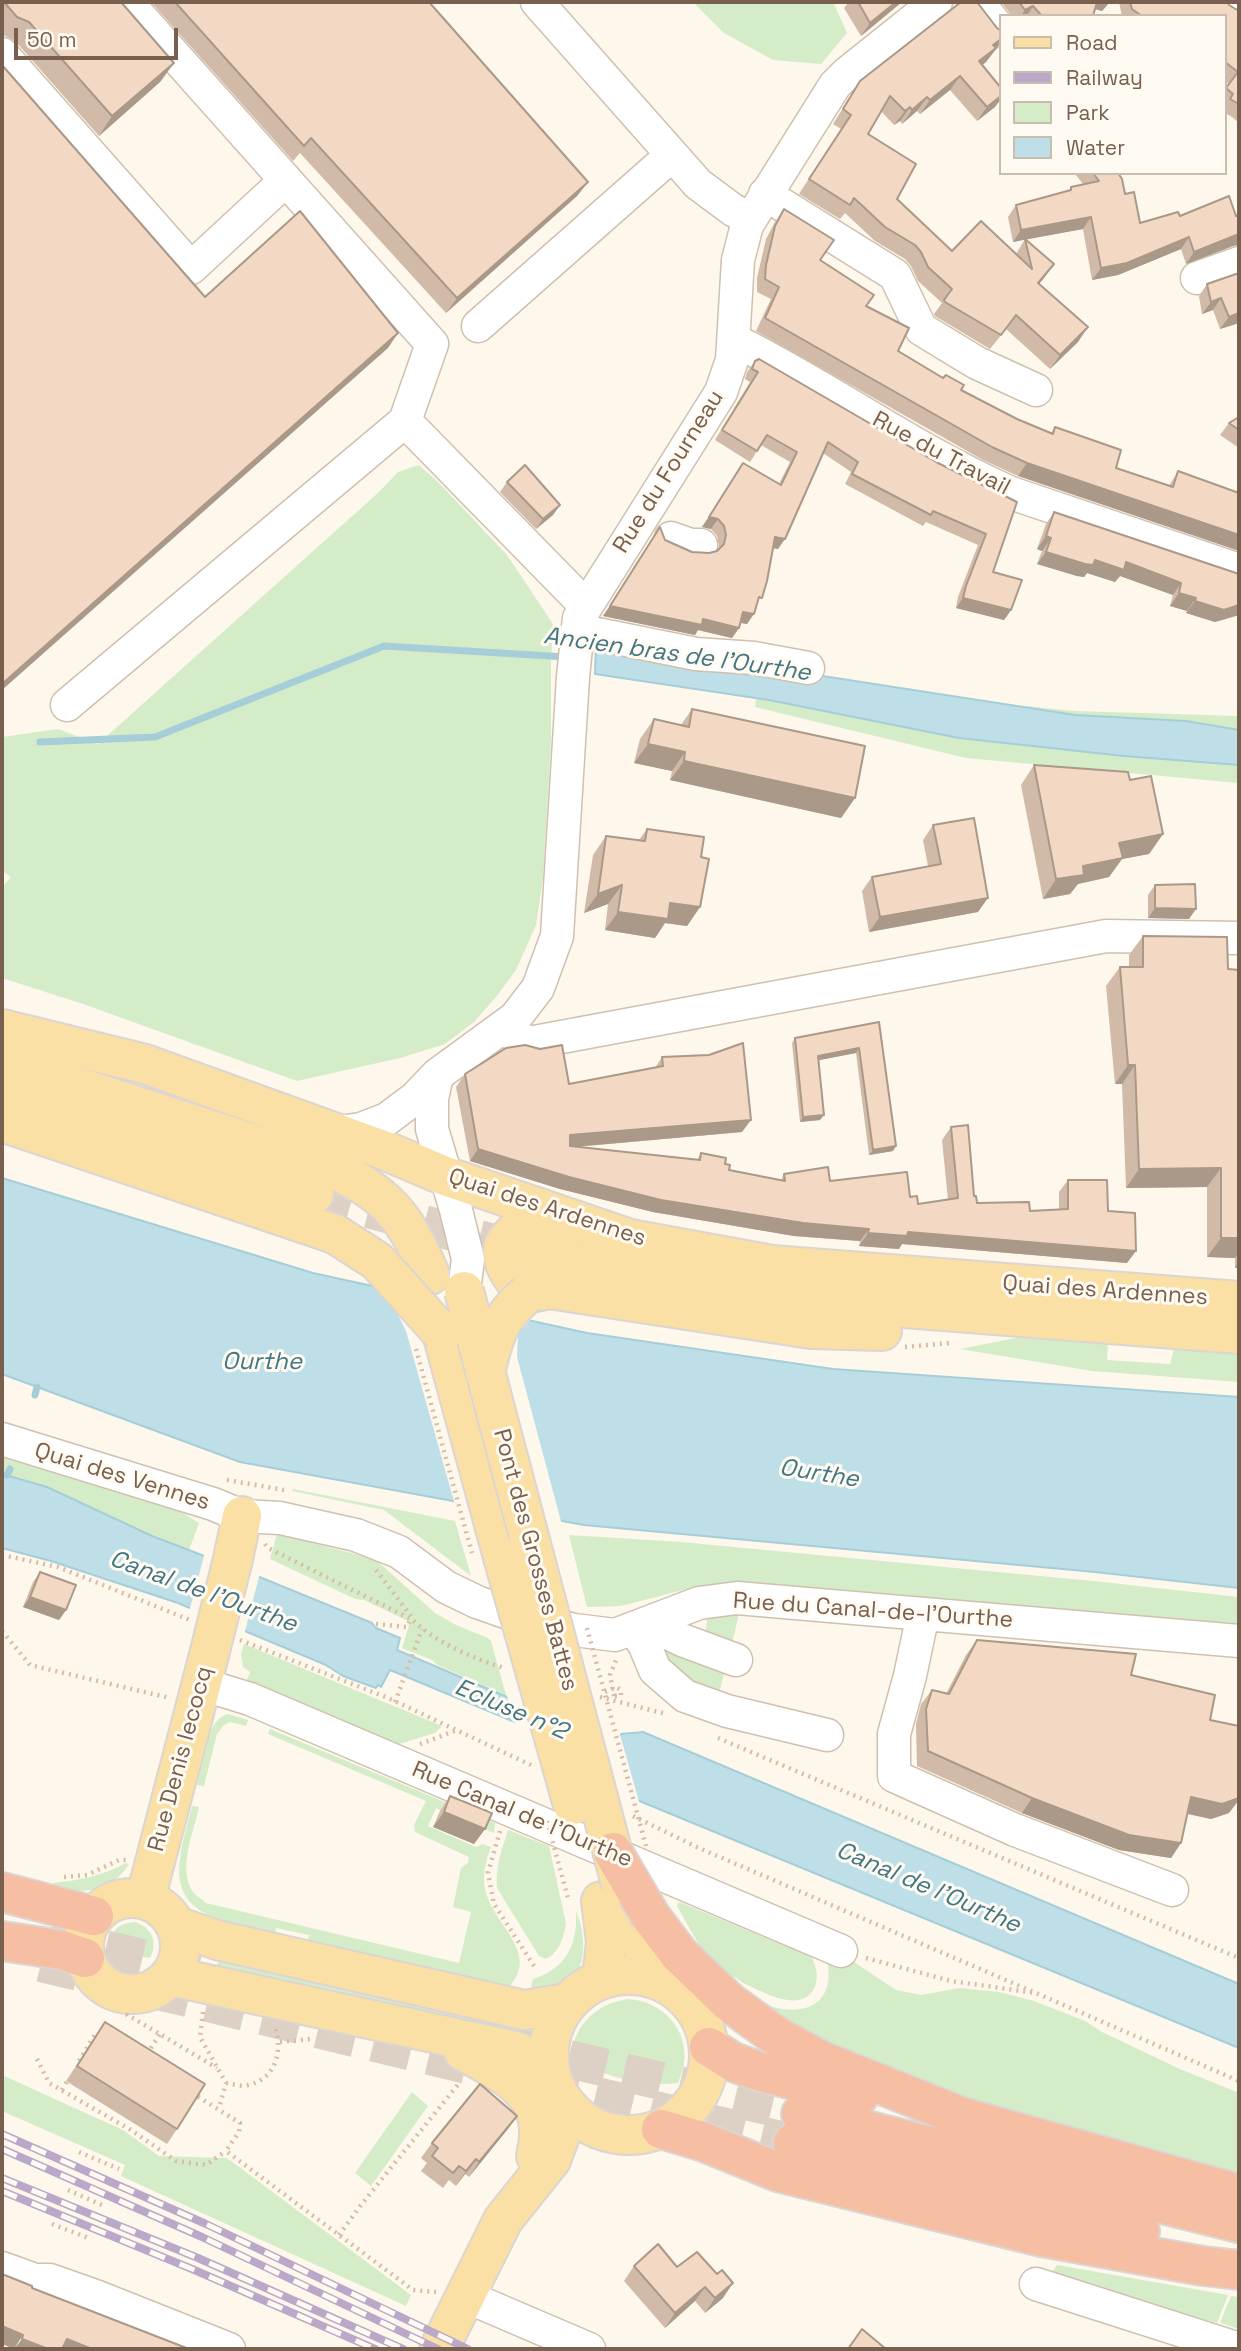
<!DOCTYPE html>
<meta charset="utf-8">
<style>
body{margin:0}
#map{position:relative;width:1241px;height:2351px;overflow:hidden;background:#fdf7ec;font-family:"Space Grotesk",sans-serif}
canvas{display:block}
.frame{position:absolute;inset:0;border:4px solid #795f4d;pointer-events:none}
.legend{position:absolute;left:999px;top:14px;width:228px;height:161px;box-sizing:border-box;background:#fffbf2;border:2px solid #c9bdb0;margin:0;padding:9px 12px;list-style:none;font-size:21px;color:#795f4d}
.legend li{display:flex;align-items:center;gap:14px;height:35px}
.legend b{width:35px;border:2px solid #c9bdb0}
.scale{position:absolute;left:14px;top:28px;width:164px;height:32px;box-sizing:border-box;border:4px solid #795f4d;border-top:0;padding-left:9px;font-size:21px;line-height:24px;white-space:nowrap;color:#795f4d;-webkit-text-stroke:5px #fffbf2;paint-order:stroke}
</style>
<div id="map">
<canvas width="1241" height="2351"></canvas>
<div class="frame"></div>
<ul class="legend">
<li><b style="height:9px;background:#fae0a5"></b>Road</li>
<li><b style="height:9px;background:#bba8c8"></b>Railway</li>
<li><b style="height:19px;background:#d5ecc9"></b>Park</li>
<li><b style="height:19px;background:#bfdfe8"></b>Water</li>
</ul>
<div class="scale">50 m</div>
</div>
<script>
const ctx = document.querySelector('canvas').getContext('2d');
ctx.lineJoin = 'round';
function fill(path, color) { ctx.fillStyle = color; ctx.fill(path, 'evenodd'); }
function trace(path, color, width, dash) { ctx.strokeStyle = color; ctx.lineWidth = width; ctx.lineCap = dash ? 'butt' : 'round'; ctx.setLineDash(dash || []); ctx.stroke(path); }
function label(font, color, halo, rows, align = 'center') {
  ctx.font = font + ' "Space Grotesk",sans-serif'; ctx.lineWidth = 6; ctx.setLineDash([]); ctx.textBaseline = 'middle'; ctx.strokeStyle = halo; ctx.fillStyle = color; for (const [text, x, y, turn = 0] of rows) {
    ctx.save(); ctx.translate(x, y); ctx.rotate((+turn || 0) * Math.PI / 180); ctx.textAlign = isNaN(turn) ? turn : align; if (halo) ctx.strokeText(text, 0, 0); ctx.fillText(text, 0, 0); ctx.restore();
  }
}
fill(new Path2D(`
 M693,2H833L847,33L821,64L773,60L724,33Z
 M419,465L440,484L507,555L553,624L551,662V740L543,878L536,925L516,970L496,997L474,1022L445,1044L400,1058L297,1081L83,1004L2,978V887L11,877L2,871V737L58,729L98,744L379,492L398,472Z
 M759,673L956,699L1075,711L1239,716V783L966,758L755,707Z
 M1021,1337L1108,1343L1107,1360L1170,1364L1174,1349L1239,1353V1382L1092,1371L960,1349Z
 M2,1445L154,1495L199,1523L189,1550L152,1536L47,1487L2,1474Z
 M293,1489L455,1521L471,1576L384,1510L292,1491Z
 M277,1534L375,1559L435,1613L456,1625L488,1638L491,1641L506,1695L437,1665L432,1660L402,1648L410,1622L364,1600L355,1599L270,1559Z
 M569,1535L681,1542L1093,1581L1239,1597V1635L695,1587L621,1606L587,1607Z
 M734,1613L739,1614L732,1643L706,1633L707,1620L712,1617Z
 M244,1644L442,1726L435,1733L389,1747L246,1682L250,1672L243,1667L241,1654Z
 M660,1645L726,1666L718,1698L667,1671Z
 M228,1714L248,1720L246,1726L230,1722L224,1725L217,1734L204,1786L197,1785C202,1765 205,1719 228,1714Z
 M270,1729L495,1823L494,1833L436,1808L428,1826L476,1847L483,1844L491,1847C485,1862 481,1880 487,1896C498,1928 540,1955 508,1988L308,1943L309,1935L276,1928L275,1934C232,1922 171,1920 180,1859C182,1841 188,1823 192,1806L199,1807C194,1832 177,1868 193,1892C196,1896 202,1899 206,1903L459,1963L471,1912L453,1907L461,1868L468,1863L469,1857L415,1832L414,1825L426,1801L268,1734Z
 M508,1830L549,1846L566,1923C564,1937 559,1953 546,1959L539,1956L497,1888C495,1868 502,1849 508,1830Z
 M126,1863L129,1864C110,1894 81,1893 50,1888L53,1883C80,1880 102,1876 126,1863Z
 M679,1902L812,1957C816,1968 820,1979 813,1990C798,2014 760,1990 741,1982C735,1974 725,1976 718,1968C700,1950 689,1927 677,1906Z
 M576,1911C587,1936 589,1979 557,1990C548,1993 538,1994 529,1996L533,1979C566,1969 578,1944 576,1911Z
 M135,1922C153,1928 158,1943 150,1958L110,1952C107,1934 117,1923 135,1922Z
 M220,1951L514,2019L509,2035L217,1966Z
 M825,1953L845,1956L896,1990L921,1995L960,1988L999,1992L1034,2001L1085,2021L1102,2032L1180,2069L1239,2093V2177L1002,2112L846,2060L760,2002C802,2021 841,2005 825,1953Z
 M628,1999C671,2002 698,2043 678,2083C640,2087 604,2078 572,2055C574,2024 598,2003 628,1999Z
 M2,2075L123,2130L159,2156L227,2158L411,2295L406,2306L121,2176L125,2165L2,2111Z
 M412,2092L428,2106L371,2186L355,2173Z
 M1057,2265L1228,2295L1217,2323L1058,2279L1052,2272Z
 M1231,2296L1239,2297V2329L1220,2323Z`), '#d5ecc9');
const water = new Path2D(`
 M596,641L1075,715L1186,721L1239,730V765L1124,756L959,738L769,700L595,674Z
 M2,1178L313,1273L587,1333L833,1369L1239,1397V1588L1095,1572L584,1525L240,1462L2,1374Z
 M2,1474L47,1487L152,1536L262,1578L372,1623L376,1628L400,1638L397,1650L505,1696L619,1739L621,1734L643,1732L1239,1984V2048L620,1793L623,1767L390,1670L381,1687L378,1685L376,1688L343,1676L326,1665L178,1603L51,1561L2,1548Z`);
fill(water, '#bfdfe8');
trace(water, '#a5ced9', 2);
fill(new Path2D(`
 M374,1283L533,1317L518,1334L517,1357L562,1525L455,1505L406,1331L395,1309Z
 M205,1552L260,1573L244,1635L189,1612Z
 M506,1693L617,1735L619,1731L640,1805L617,1795L620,1770L516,1726Z`), '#fdf7ec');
trace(new Path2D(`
 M40,742L155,737L384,646L566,657
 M35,1395L37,1387
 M7,1475L10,1469`), '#a5ced9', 7);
trace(new Path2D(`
 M314,1194L533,1254`), '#dcd1c4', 38, [38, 19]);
trace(new Path2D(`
 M50,1936L210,1974
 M41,1963L793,2143
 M513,2046L801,2114`), '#dcd1c4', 38, [38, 19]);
const minor = new Path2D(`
 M127,2L432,344L405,421
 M537,2L698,184L733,210L751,219
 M978,2L1001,31
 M1231,2L1239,7
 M2,54L191,268L286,180
 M765,194L895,275L921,329L977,363L1036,390
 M1197,278L1239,263
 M478,326L672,155
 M734,340C829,387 914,450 1011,493L1239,570
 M671,538L691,545H701
 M577,630L696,654L754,658L808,668
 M67,705L405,421L585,605
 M502,1028L529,1043L1106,936L1239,938
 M437,1075L432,1099V1129L456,1210L468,1259L464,1291
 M332,1133L361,1129L387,1119L415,1098L437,1075L515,1018L538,988L557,936L573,677L579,618L721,392L732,360L738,260L747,225L835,85L846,74L936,2
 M2,1439L213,1504L242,1516L280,1518L356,1535L399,1552L446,1587L477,1602L511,1614L574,1630L615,1635L699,1603L737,1598L1239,1641
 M923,1614L910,1676L894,1734V1776L1015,1830L1172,1890
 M648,1623L682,1640L736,1660
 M634,1628L645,1646L655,1670L685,1696L727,1711L827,1735
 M201,1684L250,1699L841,1951
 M2,2268L35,2280H50L98,2297L229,2349
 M1036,2284L1239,2349
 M465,2296L589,2349`);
const major = new Path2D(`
 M2,1029L145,1064L386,1151L445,1176L630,1239L772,1265L1239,1301
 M2,1062L337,1171C391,1196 408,1222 430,1275
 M2,1091L314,1194
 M2,1122L335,1234
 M568,1229C554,1227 537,1222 523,1226C518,1228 514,1233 510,1237C491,1254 514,1281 527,1294L549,1289L811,1329L882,1331
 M533,1254L789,1299L1239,1334
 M442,1333L503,1557
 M233,1559L242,1516
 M84 1946a48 48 0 1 1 96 0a48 48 0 1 1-96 0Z
 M145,1900L209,1655
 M601,1901L606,1942L602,1979
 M627,1910L642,1946L664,1983
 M176,1926L217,1940L524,2010L567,2003
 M549 2055a80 80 0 1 1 160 0a80 80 0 1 1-160 0Z
 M170,1976L516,2051L550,2071
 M463,2051C509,2077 551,2095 536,2156
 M439,2349L503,2220L551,2160L560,2136L562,2100`);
const highway = new Path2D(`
 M2,1892L94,1916
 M651,1917L679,1954L729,2002L776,2036L822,2061L962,2117L1239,2194
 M2,1941L62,1950L85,1958
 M709,2047L733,2062L758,2071L858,2097
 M801,2114L1239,2223
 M661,2129L704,2142L778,2172L1042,2237L1203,2266L1239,2270
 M793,2143L1140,2231`);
trace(minor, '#d0c0b0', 35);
trace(major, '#dcd5d1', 42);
trace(highway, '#dcd5d1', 42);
trace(new Path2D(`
 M905,1347L949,1343
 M227,1480L284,1490
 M265,1544L268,1548L413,1620C434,1642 475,1659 504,1668
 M2,1555L58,1567L190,1620
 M376,1570L411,1616
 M376,1624L407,1627L411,1618
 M2,1631L30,1665L170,1698
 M240,1640L388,1698L531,1765
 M614,1696L610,1675L616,1660
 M600,1697L666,1714
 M395,1702L422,1629
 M718,1738L1239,1958
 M420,1744L457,1730
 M633,1816L699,1848L1036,1993
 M500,1831L488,1873L494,1904L536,1969
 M64,1877L87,1875L119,1860H126
 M866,1958L951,1981L1036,1993L1239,2081
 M203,2012L200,2037L226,2083L219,2108
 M126,2014L158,2002
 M126,2014L217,2068
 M280,2042L311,2039
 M147,2054L160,2034
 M37,2059L49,2083L131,2130L176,2161L206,2165L226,2151
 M79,2061L96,2033L100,2034
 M226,2083C233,2084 241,2087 248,2085C276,2079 283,2051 275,2027
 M62,2090L69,2078
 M192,2093L240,2123L239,2132L226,2151L413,2290L436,2292
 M79,2152L119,2169
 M68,2190L104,2206
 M52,2224L91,2239
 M339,2235L361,2205L460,2082`), '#d8bca5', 4.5, [2, 5]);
trace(minor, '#fff', 32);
trace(major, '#fae0a5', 38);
trace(highway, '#f6bea3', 38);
const rail = new Path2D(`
 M2,2134L206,2224L468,2349
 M2,2149L202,2237L438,2349
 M2,2178L198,2258L403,2349
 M2,2191L192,2269L375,2349`);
trace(rail, '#bba8c8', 8);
trace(rail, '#fffbf2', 5, [16]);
const majorBridge = new Path2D(`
 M335,1234L377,1261L442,1333
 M464,1291L621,1884
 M485,1373C494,1336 497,1320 527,1294
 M503,1557L573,1805
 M209,1655L233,1559`);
const highwayBridge = new Path2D(`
 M613,1852L651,1917`);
trace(majorBridge, '#dcd5d1', 42, []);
trace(highwayBridge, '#dcd5d1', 42, []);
trace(new Path2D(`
 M416,1349L472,1553
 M587,1628L646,1846
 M605,1692L616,1687L621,1690V1696H614
 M547,1821L568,1898`), '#d8bca5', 4.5, [2, 5]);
trace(majorBridge, '#fae0a5', 38);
trace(highwayBridge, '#f6bea3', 38);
fill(new Path2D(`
 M2,2H121L174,63L160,82L99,136L16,42L2,34Z
 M151,2H429L588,182L577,196L446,313L300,153L293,161Z
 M849,2H902L861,36L844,8Z
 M1001,2H1110L1102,11L1095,9L1093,16H1012Z
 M1119,2H1227L1229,5L1239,11V123L1232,117L1225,113V89L1229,84L1225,81V16H1122Z
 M997,49L993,51L986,62L982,65L995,107L977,121L950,90L920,114L917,111L902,124L900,121L894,125L881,111L868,134L897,199L952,251L1016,254L1025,239L1013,242L1008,217L1016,205L1068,191L1071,187L1083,184L1076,175L1077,173H1118L1125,194L1140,223L1180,216L1233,246L1186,264L1181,249L1118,275L1092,280L1083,229L1026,239L1054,264L1039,284L1078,342L1050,369L1006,329L990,349L935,316L934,314L942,303L918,281L911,266L905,259L875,241L845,213L840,219L799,194L841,129L833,124L860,81Z
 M784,209L820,260L866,306L898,351L961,390L1017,419L1051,433L1055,427L1116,468L1169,486L1178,471L1239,493L1018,476L983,460L756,331L771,299L757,292V278L766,239L775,222Z
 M1239,273V323L1220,329L1213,310L1202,314L1199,296L1207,284Z
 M755,361L938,463L1017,502L993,572L1011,610L1004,620L956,608L958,597L978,545L926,522L923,526L845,484L851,472L823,453L778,549L773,548L756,607L747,624L740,623L739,628L732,638L698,630L695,635L603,616L653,538L665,540L692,552L709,553L718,550L719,546L717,536L711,529L702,527L743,463L779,484L790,462L761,445L750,462L715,440L750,382L745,379L747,372Z
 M1239,417V448L1220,435L1229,423Z
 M507,482L560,505L553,515L536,529L500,492Z
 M1054,512L1239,574V615L1215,622L1186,613L1187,611L1170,606L1173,595L1120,576L1115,582L1087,573L1084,577L1077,576L1037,564L1042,551L1037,549L1046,524Z
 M692,709L855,798L841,818L670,780L672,771L634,763L640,739L654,719L681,725Z
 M1034,765L1130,780L1163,834L1149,854L1122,859L1109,877L1078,884L1070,894L1043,899L1021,785Z
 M933,825L978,912L869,932L862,891L872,877L928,866L923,840Z
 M647,829L701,857L700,907L687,926L665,923L655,938L605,930L608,904L584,913L593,855L606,836L639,840Z
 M1155,885L1189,919L1148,918V895Z
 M1143,936L1228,969L1239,970V1268H1235V1258L1207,1257V1187L1126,1188L1122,1084H1115L1106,986L1120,967H1129V955Z
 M879,1022L893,1151L869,1155L856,1053L818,1060L820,1120L800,1122L792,1043L795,1038Z
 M662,1057L742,1132L576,1147L697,1160L701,1153L725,1164L729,1170L781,1180L784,1174L830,1181L910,1197L918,1204L948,1200L942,1140L951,1127L977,1203L1030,1211L1059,1209V1192L1068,1180L1108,1211L1127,1263L902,1244L899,1249L859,1246L860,1241L794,1236L653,1212L560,1189L470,1161L456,1087L465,1074L569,1084L655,1068Z
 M40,1572L66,1610L59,1620L23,1607L33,1582Z
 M977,1640L1131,1675L1210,1720L1229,1813L1211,1819L1187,1814L1181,1843L1171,1858L1119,1850L1022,1813L917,1766L916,1724L921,1704L932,1690L946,1694L966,1655Z
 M450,1796L485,1829L474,1844L433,1827L440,1811Z
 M105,2022L177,2129L167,2144L66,2081Z
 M517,2116L507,2130L469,2177L465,2174L456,2186L449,2180L443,2188L421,2171L427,2163L421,2158L432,2143Z
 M634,2266L677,2267L723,2298L705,2313L695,2301L665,2328L624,2281Z`), '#d1bba8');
fill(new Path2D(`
 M896,2H902L861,36L870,23Z
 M1095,2H1110L1102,11L1091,8Z
 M1033,6L1027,16H1021L1025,10Z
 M1001,39V43L986,62L969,76L993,45Z
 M174,63L160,82L99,136L112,116Z
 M960,76L950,90L920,114L930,100Z
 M1001,96V99L995,107L977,121L987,107Z
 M927,97L917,111L902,124L912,110Z
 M910,107L900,121L894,125L905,111Z
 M588,182L577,196L446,313L457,298Z
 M1091,217L1083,229L1013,242L1021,230Z
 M1239,234V245L1233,246L1186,264L1194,252Z
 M1189,237L1181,249L1118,275L1092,280L1101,268Z
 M1054,264L1044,278L1028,297L1038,283Z
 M1221,298L1213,310L1202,314L1211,302Z
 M1239,313V323L1220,329L1229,317Z
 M1088,327L1078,342L1050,369L1060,355Z
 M398,333L388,348L2,690V684Z
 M1027,463L1239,535V551L1018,476Z
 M560,505L553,515L536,529L543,519Z
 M709,517L718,519L711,529L702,527Z
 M1046,536L1051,538L1042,551L1037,549Z
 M775,537L785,539L778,549L767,547Z
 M1046,552L1095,560L1126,562L1181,583L1173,595L1120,576L1115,582L1087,573L1084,577L1077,576L1037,564Z
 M1179,593L1196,598L1187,611L1170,606Z
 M963,598L1011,610L1004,620L956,608Z
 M1195,601L1239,605V615L1215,622L1186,613Z
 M610,606L703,619L739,628L732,638L698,630L695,635L603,616Z
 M743,612L754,614L747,624L736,622Z
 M648,744L685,752L672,771L634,763Z
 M684,761L855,798L841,818L670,780Z
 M1163,834L1149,854L1122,859L1109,877L1078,884L1070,894L1043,899L1056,879L1083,866L1119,843Z
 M622,885L608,904L584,913L598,894Z
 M988,898L978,912L869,932L880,917Z
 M670,903L700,907L687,926L665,923L655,938L605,930L618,912Z
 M1155,908L1196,909L1189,919L1148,918Z
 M859,1048L856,1053L815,1061L818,1056Z
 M1128,1065H1135L1122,1084H1115Z
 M824,1115L820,1120L800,1122L803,1117Z
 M751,1120L742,1132L561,1148L570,1135Z
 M896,1146L893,1151L869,1155L873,1150Z
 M478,1149L869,1229L860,1241L794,1236L653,1212L560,1189L470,1161Z
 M1221,1168L1207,1187L1126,1188L1139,1169Z
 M908,1232L1136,1251L1127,1263L902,1244L899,1249L859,1246L868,1233Z
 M1221,1238H1239V1253L1235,1258L1207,1257Z
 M1239,1261V1268H1235Z
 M30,1597L66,1610L59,1620L23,1607Z
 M1191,1797L1239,1798V1800L1229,1813L1211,1819L1180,1812Z
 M1032,1798L1181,1843L1171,1858L1119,1850L1022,1813Z
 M444,1812L485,1829L474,1844L433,1827Z
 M517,2116L507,2130L469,2177L479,2162Z
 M476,2159L465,2174L456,2186L466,2171Z
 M733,2283L723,2298L705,2313L715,2298Z
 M705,2287L695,2301L665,2328L675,2313Z
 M2,2326L23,2335L14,2349L2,2344Z
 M22,2339L48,2349H14Z
 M67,2339L92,2349H59Z`), '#aa9888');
const building = new Path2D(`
 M4,2H121L174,63L112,116L29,22L17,17Z
 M175,2H429L588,182L457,298L311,138L304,146Z
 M858,2H896L870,23Z
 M961,2H977L997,28L1001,31V39L993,45L996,48L979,61L1001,88V96L987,107L960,76L930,100L927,97L912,110L910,107L905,111L890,96L868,134L916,164L897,199L952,251L981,221L1032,269L1025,239L1054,264L1038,283L1088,327L1060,355L1016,315L1001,335L945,302L944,300L952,289L928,267L921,252L915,245L885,227L854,198L850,205L809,179L851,115L843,109L860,81Z
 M1019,2H1097L1093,16H1042L1033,6L1025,10Z
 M1130,2H1227L1229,5L1239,11V104L1230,99L1233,94L1226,88L1238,72L1225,62V16H1142L1132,9Z
 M2,65L205,297L300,211L398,333L2,684Z
 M1093,173H1118L1122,179L1125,194L1134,192L1140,223L1178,212L1180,216L1229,196L1236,216L1239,215V234L1194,252L1189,237L1127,263L1101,268L1091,217L1021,230L1016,205L1071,190V187L1099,181Z
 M784,209L834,240L820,260L874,295L866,306L909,328L898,351L943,378L946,375L964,385L961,390L1017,419L1053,434L1055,427L1121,450L1116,468L1173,487L1178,471L1239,493V535L1027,463L992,447L765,318L779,287L765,279L766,265L775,226Z
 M1239,273V313L1229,317L1221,298L1211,302L1207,284Z
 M759,359L938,463L1017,502L993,572L1022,580L1011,610L963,598L966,586L986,534L933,511L931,515L852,474L858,462L828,442L785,539L775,537L767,581L762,598L759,597L754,614L743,612L739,628L703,619L702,625L610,606L660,527L665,540L692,552L709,553L717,551L724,544L726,535L724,526L718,519L709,517L743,463L781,485L797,452L767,435L757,451L722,430L758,372L752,369L755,361Z
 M1239,417V430L1229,423Z
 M525,465L560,505L543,519L507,482Z
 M1054,512L1239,574V605L1224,610L1195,601L1196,598L1179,593L1181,583L1126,562L1124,570L1095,560L1093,565L1085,564L1046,552L1051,538L1046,536Z
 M692,709L865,746L855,798L684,761L685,752L648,744L654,719L689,727Z
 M1034,765L1128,772L1130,780L1151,776L1163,834L1119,843L1123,858L1083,866L1084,875L1056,879Z
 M974,818L988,898L880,917L872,877L941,864L933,825Z
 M647,829L704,837L701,857L709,859L700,907L670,903L668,919L618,912L622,885L598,894L606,836L645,841Z
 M1195,884L1196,909L1155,908V885Z
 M1143,936L1227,937L1228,969L1239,970V1238H1221V1168L1139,1169L1135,1065H1128L1120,967H1143Z
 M879,1022L896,1146L873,1150L859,1048L818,1056L824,1115L803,1117L795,1038Z
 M743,1043L751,1120L570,1135V1146L700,1160L701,1153L726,1158L725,1164L730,1165L729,1170L785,1181L784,1174L828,1167L830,1181L907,1172L910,1197L917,1196L918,1204L958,1198L951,1127L968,1125L974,1196H976L977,1203L1029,1202L1030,1211L1068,1209V1180H1107L1108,1211L1135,1213L1136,1251L908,1232L907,1236L868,1233L869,1229L803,1223L661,1200L569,1177L478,1149L465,1074L506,1048L525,1045L540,1049L562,1045L569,1084L663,1066L662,1057L709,1055Z
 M40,1572L76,1585L66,1610L30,1597Z
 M977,1640L1136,1654L1131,1675L1215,1695L1210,1720L1239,1726V1798L1222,1804L1191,1797L1181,1843L1129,1835L1032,1798L928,1751L926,1709L932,1690L949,1694Z
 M450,1796L492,1813L485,1829L444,1812Z
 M105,2022L205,2084L177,2129L77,2066Z
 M480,2084L517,2116L479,2162L476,2159L466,2171L459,2166L453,2173L432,2156L438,2148L432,2143Z
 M658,2244L677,2267L697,2252L717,2274L722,2270L733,2283L715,2298L705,2287L675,2313L634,2266Z
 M2,2274L32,2286V2288L189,2349H92L67,2339L62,2349H48L22,2339L23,2335L2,2326Z
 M862,2329L886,2349H848Z`);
fill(building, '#f3d9c3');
trace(building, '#aa9888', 2);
label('23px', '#795f4d', '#fffbf2', [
 ["Rue du Travail",941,454,28],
 ["Rue du Fourneau",669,472,-58],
 ["Quai des Ardennes",547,1208,18],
 ["Quai des Ardennes",1105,1291,4],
 ["Quai des Vennes",122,1477,17],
 ["Pont des Grosses Battes",535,1560,75],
 ["Rue du Canal-de-l'Ourthe",873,1611,4],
 ["Rue Denis lecocq",181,1759,-75],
 ["Rue Canal de l'Ourthe",522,1815,23]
]);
label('italic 24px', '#437685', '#fffbf2', [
 ["Ancien bras de l'Ourthe",677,655,8],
 ["Ourthe",262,1362],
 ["Ourthe",819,1474,9],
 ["Canal de l'Ourthe",203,1592,20],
 ["Ecluse n°2",511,1710,23],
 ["Canal de l'Ourthe",928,1888,23]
]);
</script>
